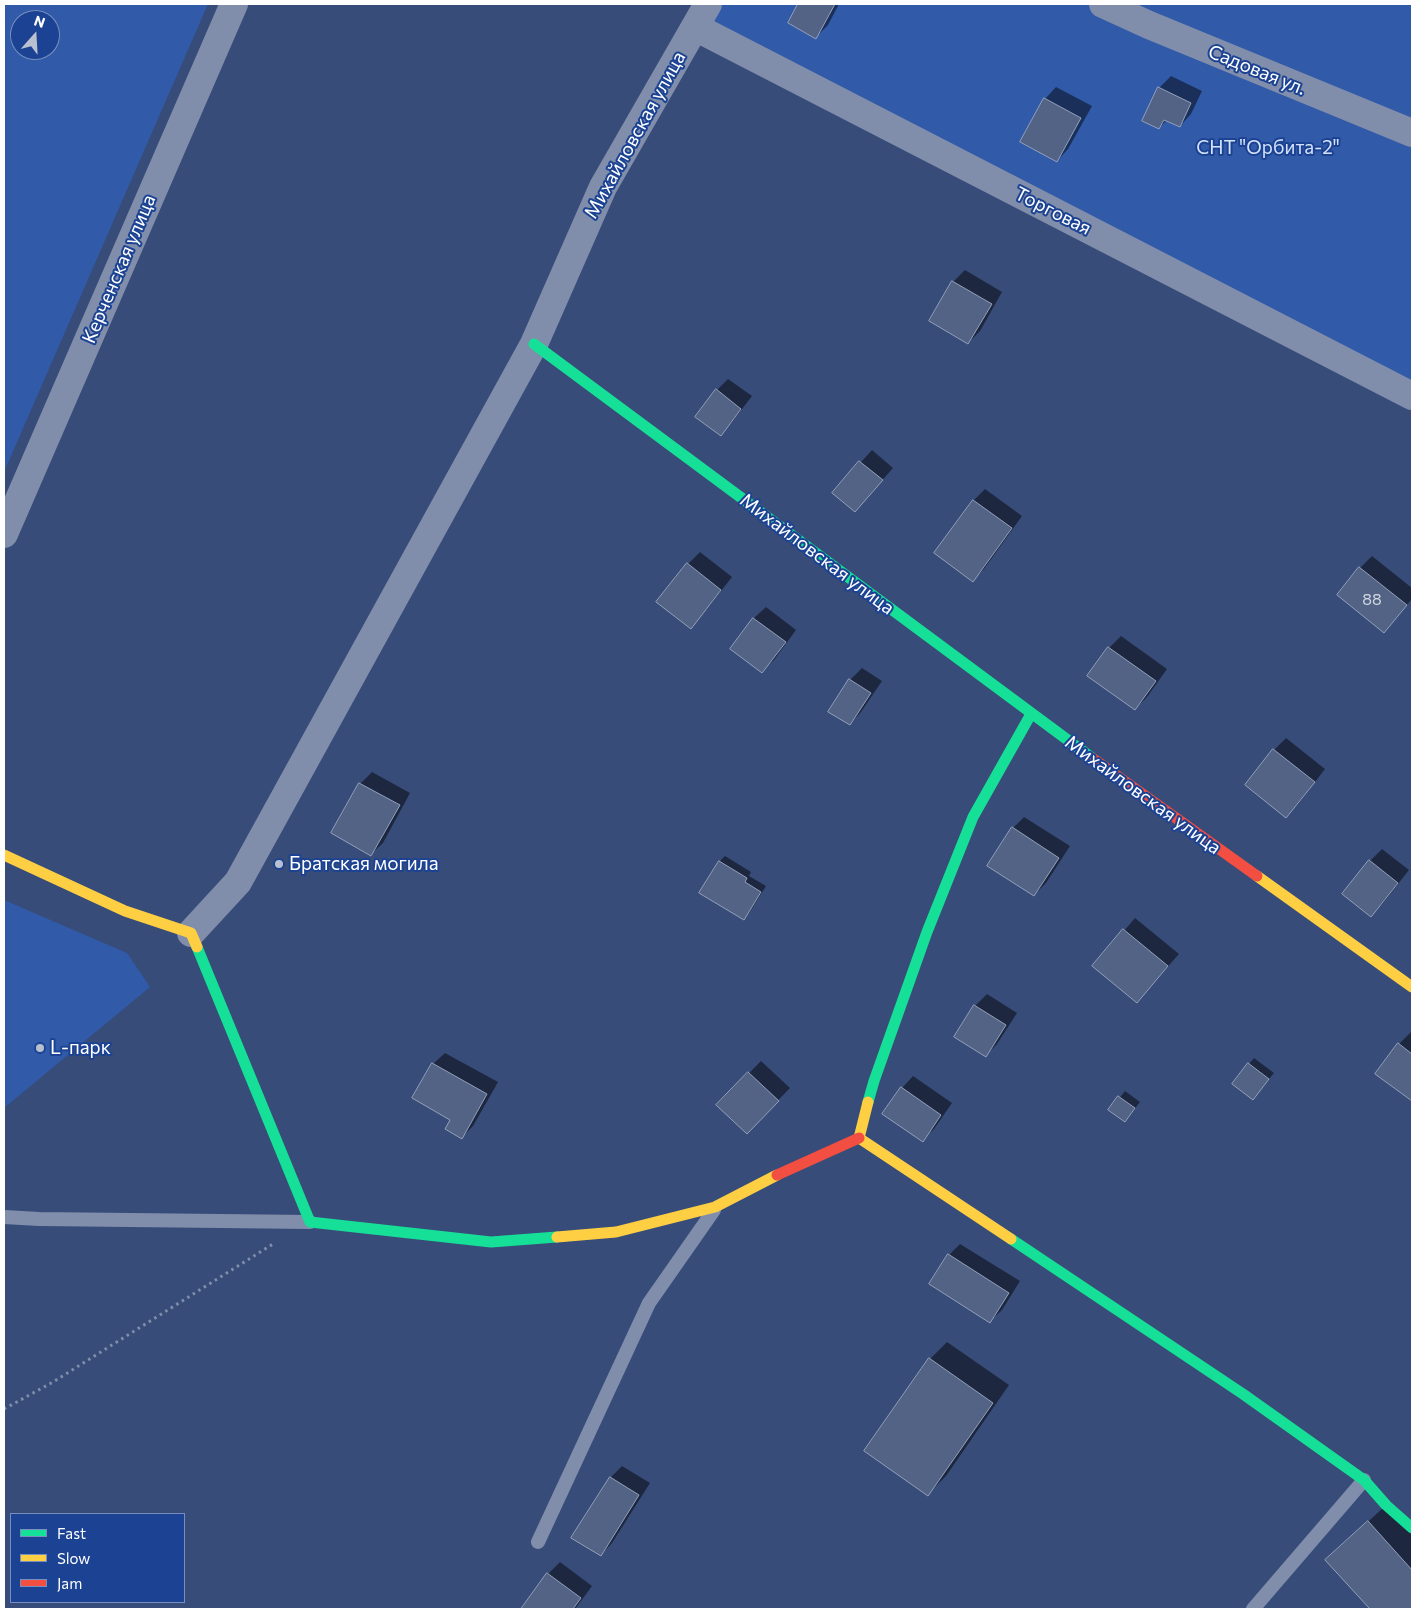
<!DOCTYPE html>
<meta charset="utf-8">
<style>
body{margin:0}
#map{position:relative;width:1416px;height:1613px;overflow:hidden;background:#374c78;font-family:Commissioner,sans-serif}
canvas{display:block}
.frame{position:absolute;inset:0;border:5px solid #fff;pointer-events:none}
.legend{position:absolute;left:10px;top:1513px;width:175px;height:90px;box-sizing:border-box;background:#1c4393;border:1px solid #778ebe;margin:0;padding:6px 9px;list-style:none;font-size:15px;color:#fff}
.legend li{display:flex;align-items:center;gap:10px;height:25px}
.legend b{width:25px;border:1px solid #778ebe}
.north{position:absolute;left:10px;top:10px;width:50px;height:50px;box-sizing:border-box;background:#1c4393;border:1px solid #778ebe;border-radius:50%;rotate:19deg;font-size:14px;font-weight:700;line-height:20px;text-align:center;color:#fff}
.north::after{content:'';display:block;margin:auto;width:18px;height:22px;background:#b9c0d0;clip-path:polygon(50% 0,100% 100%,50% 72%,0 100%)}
</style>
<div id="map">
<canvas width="1416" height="1613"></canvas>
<div class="frame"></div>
<ul class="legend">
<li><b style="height:6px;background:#16e098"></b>Fast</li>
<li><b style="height:6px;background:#ffcf43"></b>Slow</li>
<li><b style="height:6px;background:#f24e42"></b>Jam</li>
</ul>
<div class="north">N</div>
</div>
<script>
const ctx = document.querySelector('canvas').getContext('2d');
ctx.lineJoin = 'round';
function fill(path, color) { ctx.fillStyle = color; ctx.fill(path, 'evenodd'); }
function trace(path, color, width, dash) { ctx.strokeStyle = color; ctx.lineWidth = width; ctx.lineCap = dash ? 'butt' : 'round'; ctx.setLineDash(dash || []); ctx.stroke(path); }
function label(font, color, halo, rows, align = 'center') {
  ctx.font = font + ' Commissioner,sans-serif'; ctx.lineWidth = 4; ctx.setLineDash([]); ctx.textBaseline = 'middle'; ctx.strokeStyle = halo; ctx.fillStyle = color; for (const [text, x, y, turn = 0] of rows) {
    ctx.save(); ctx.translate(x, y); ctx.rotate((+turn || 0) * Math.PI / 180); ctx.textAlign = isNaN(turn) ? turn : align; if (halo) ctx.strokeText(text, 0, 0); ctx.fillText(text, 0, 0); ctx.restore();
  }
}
fill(new Path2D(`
 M4,4H208L4,472ZM20,20H50V50H20Z
 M722,4H1412V384L710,23Z
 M4,900L127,953L150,987L4,1108Z`), '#315aa9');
fill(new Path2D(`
 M799,4H839L828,25L816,37L789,23Z
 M1171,76L1202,91L1191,114L1180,126L1167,120L1159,128V88Z
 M1056,87L1092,106L1068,149L1057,161L1045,99Z
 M965,270L1002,292L980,331L968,343L953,282Z
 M728,379L752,396L732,422L721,434L717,390Z
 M872,450L893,468L855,511L834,492Z
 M985,489L1022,516L984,569L973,580L974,500Z
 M700,552L732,577L702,615L690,627L658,602L688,564Z
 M1372,556L1412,588V599L1384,631L1339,595L1360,568Z
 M766,607L796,630L774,660L762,671L732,649L754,618Z
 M1121,636L1167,669L1147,697L1135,709L1089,676L1109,648Z
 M862,668L882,681L861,712L850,724V680Z
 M1286,738L1325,769L1298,804L1286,816L1246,785L1274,750Z
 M372,772L410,793L383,843L371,854L360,784Z
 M1024,817L1070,846L1046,883L1034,895L1013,828Z
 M1382,849L1409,870L1383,903L1371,915L1344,894L1370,861Z
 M725,856L751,872L749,876L766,886L749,913L743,919L720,861Z
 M1135,918L1179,954L1137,1001L1094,966Z
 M987,994L1017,1013L997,1044L985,1056L975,1006Z
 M1411,1032L1412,1033V1100L1377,1074L1399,1044Z
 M445,1053L498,1082L473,1126L462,1137L452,1119L433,1064Z
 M1254,1058L1274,1073L1253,1098L1249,1064Z
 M761,1061L790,1088L747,1132L718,1105Z
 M913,1076L952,1103L934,1129L922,1140L902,1088Z
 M1125,1091L1140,1102L1125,1121L1110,1110Z
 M960,1244L1020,1281L1002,1310L990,1321L949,1255Z
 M947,1342L1009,1385L946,1476L928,1494L930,1359Z
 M622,1466L650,1483L612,1543L601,1555L573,1538L611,1477Z
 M1386,1505L1412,1533V1609H1372L1327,1560Z
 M560,1562L592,1586L575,1609H522L548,1574Z`), '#0007');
const building = new Path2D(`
 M798,4H835L816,39L788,23Z
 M1158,87L1191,103L1180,127L1164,120L1159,129L1142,121Z
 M1044,98L1081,118L1057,162L1020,142Z
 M952,281L992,304L968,344L929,321Z
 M716,389L741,409L721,436L695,417Z
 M859,461L883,480L855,512L832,493Z
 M973,500L1012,528L973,582L934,553Z
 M687,563L721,590L691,629L656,602Z
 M1359,567L1407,605L1384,633L1337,595Z
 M753,618L786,642L762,673L730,649Z
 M1108,647L1156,681L1135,710L1087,676Z
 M849,679L871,693L850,725L828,712Z
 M1273,749L1315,782L1286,818L1245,785Z
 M359,783L400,805L371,856L331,833Z
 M1012,827L1059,858L1034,896L987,866Z
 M1369,860L1398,883L1371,917L1342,894Z
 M719,861L747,878L745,882L761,892L744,920L699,893Z
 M1123,929L1168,966L1137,1003L1092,966Z
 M974,1005L1006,1025L986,1057L954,1037Z
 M1398,1043L1412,1054V1101L1375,1074Z
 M432,1063L487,1094L462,1139L445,1129L450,1120L412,1098Z
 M1248,1063L1269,1079L1253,1100L1232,1084Z
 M748,1072L779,1101L747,1134L716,1105Z
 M901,1087L941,1115L923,1142L882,1114Z
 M1118,1096L1135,1108L1125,1122L1108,1110Z
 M948,1254L1009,1293L990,1323L929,1284Z
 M929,1358L993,1403L928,1496L864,1451Z
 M610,1477L639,1495L601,1556L571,1538Z
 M1368,1521L1412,1570V1609H1370L1325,1560Z
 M547,1573L581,1598L573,1609H521Z`);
fill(building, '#526386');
trace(building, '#94a0b9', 1);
trace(new Path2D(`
 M4,1409L53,1382L273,1244`), '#808eab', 3, [2.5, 4]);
trace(new Path2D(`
 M4,1217L39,1219L310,1222
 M538,1542L649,1303L714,1210
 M1253,1609L1364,1480`), '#808eab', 14);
trace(new Path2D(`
 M1103,4L1149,25L1412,133
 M695,27L1412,396
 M4,534L234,4
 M191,933L238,882L534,344L603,187L708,4`), '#808eab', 28);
trace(new Path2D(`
 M534,344L1092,758
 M197,947L310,1222L491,1242L557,1237
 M868,1102L874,1081L927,932L973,817L1031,714
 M1011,1239L1243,1394L1364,1480L1386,1505L1412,1528`), '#16e098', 11);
trace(new Path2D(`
 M4,855L125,911L191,933L197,947
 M1257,876L1412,987
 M868,1102L859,1138L1011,1239
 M557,1237L616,1232L715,1207L777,1175`), '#ffcf43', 11);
trace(new Path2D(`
 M1092,758L1257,876
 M777,1175L859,1138`), '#f24e42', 11);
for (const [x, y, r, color] of [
 [279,864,5,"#b9c0d0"],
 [40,1048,5,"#b9c0d0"]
]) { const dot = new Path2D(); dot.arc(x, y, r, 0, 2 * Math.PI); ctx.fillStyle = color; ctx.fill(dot); trace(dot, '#1c4393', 2); }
label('16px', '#d4d8e1', null, [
 ["88",1372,600]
]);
label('19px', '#fff', '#1c4393', [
 ["Садовая ул.",1257,70,22],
 ["Михайловская улица",635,135,-61],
 ["Торговая",1053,211,27],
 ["Керченская улица",119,269,-67],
 ["Михайловская улица",817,554,37],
 ["Михайловская улица",1143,795,36]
]);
label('19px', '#d4e1fa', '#1c4393', [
 ["СНТ \"Орбита-2\"",1268,148]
]);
label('19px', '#fff', '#1c4393', [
 ["Братская могила",289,864],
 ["L-парк",50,1048]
], 'left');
</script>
